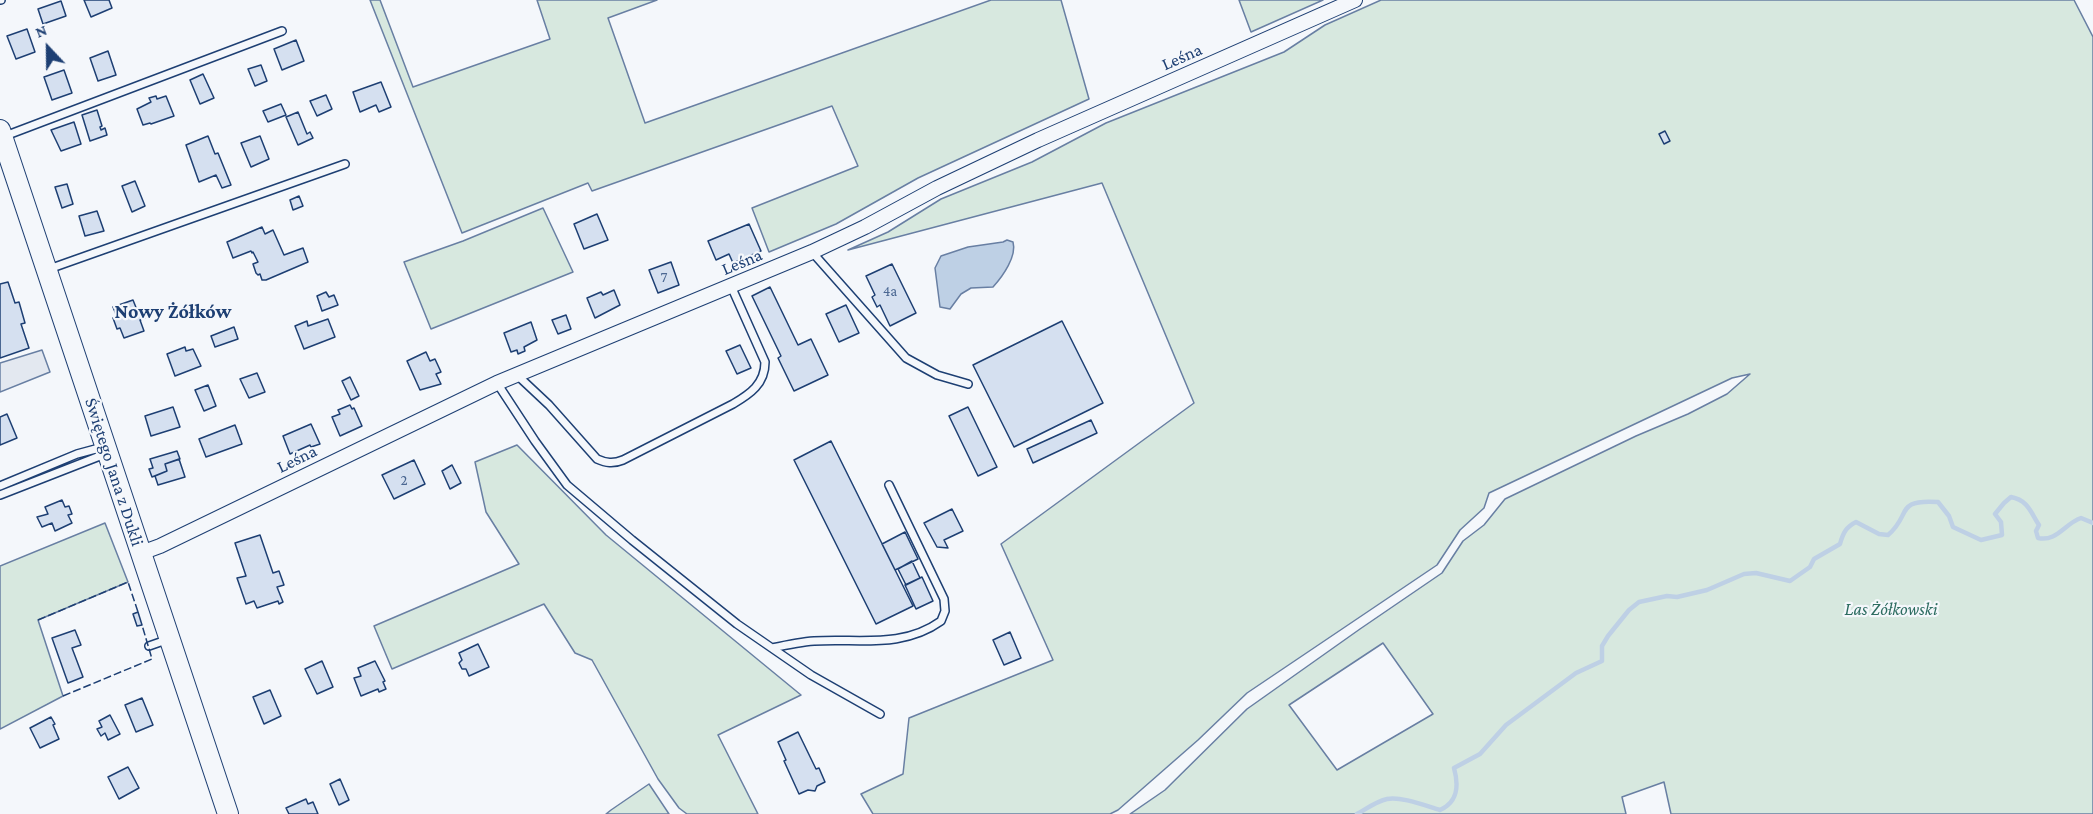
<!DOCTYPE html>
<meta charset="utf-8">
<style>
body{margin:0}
#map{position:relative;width:2093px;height:814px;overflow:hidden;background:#f4f7fb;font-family:"Crimson Pro",serif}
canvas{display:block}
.north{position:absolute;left:18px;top:18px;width:60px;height:60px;-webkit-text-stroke:4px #f4f7fb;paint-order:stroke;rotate:338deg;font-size:16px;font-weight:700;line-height:24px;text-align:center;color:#1d3f73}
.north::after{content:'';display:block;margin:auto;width:21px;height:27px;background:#1d3f73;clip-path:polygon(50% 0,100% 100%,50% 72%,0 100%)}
</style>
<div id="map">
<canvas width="2093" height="814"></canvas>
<div class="north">N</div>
</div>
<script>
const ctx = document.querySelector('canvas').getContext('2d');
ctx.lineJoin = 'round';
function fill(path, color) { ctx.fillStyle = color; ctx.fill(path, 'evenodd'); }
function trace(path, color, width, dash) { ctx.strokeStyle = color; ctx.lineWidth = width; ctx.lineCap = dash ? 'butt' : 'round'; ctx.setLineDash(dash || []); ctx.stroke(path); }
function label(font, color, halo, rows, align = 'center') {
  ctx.font = font + ' "Crimson Pro",serif'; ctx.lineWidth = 4.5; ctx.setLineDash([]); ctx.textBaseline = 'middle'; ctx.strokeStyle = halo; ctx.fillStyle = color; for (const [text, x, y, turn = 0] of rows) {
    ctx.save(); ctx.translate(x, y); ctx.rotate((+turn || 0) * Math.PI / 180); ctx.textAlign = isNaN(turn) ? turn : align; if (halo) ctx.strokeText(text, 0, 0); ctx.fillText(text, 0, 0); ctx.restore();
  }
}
const green = new Path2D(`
 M370,0H380L413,87L550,39L537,0H657L608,18L645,123L991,0H1061L1089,99L918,178L836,224L769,252L752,208L858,166L832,106L592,191L588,183L462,233Z
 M1239,0H1323L1251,32Z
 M1381,0H2074L2093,37V814H1671L1664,782L1622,797L1626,814H1130L1165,790L1247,709L1360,629L1442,573L1463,541L1484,525L1505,499L1636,436L1688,414L1727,394L1750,374L1732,378L1489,493L1484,508L1460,530L1437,565L1247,693L1198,740L1118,810L1110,814H873L861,794L903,774L909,718L1053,660L1001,544L1194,403L1102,183L848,250L888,232L941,199L1032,162L1106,123L1284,52L1325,25ZM1383,643L1433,714L1337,770L1289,705Z
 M543,208L573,272L431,329L404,262L463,241Z
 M517,445L606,535L801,695L718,735L758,814H687L679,808L658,779L592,660L575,653L544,604L392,669L374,626L519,564L486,512L475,462Z
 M105,523L128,582L38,620L63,696L0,729V566Z
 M649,784L669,814H606L611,810Z`);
fill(green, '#d7e8df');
trace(green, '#687fa3', 1.5);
const parking = new Path2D(`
 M42,350L50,372L0,392V363Z`);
fill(parking, '#e3e8f0');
trace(parking, '#687fa3', 1.5);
const water = new Path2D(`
 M1007,240L1013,242C1017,256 1003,276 993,287L971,288L961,294L950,309L940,307L935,268L941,256L968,247L1003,242Z`);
fill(water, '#bed0e5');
trace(water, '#687fa3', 1.5);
trace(new Path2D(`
 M1357,814C1366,809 1377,801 1387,799C1401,796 1426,806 1440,810C1458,802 1459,786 1454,768L1480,754L1506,725L1576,673L1602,661V646L1608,636L1629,610L1639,602L1667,596L1677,597L1707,590L1744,574L1756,573L1790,581L1810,567L1814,559L1840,544C1843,533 1846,527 1856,522L1879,534L1888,535C1912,515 1894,499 1938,502L1949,516L1953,527L1981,540L2002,535L2001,522L1995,514L2004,503L2011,497C2028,500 2031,513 2039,525L2036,531L2038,538C2057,542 2064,524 2081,518L2093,523`), '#bed0e5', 4.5);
const building = new Path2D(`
 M84,0H109L112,8L91,17Z
 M61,1L66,16L43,24L38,9Z
 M27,29L35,52L16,59L7,36Z
 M296,40L304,61L282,70L274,49Z
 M108,51L116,75L98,81L90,58Z
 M261,65L267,81L255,86L248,69Z
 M64,70L72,93L52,100L44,77Z
 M203,74L214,98L200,104L190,80Z
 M381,82L391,107L379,112L376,105L360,112L353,92Z
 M326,95L332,109L317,116L310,101Z
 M156,96L157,99L166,96L174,116L151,124L150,123L143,125L137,109L151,102L149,98Z
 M281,104L286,115L268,122L263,111Z
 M97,110L102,126L100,127L101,130L105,128L107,135L90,141L82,115Z
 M298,112L307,134L310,132L313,138L298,145L286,117Z
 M74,122L81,144L61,151L51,130Z
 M1665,131L1670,141L1664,144L1659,134Z
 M208,136L215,154L218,153L231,185L222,188L216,175L199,182L186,145Z
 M260,136L269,159L251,167L241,143Z
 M135,181L145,206L132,212L122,186Z
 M67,184L73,204L62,208L55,187Z
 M299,196L303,206L293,210L290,200Z
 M97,211L104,231L85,236L79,216Z
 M597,214L608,240L584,249L574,224Z
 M749,224L761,251L733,263L729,254L716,260L708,241Z
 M262,227L265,234L273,230L284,255L303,248L308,262L266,280H262L260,274L258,275L256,273L253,264L258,262L253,252L252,253L251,251L233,258L227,242Z
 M671,262L679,285L658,293L649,270Z
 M892,264L916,313L890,326L880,305L877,307L872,297L875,295L866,276Z
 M8,282L15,303L19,302L25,323L21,324L29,348L0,358V284Z
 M770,287L798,345L811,339L828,375L794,391L778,358L781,356L752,296Z
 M614,290L620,305L595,318L587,298L601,292L603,295Z
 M326,292L329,297L334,295L338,305L322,311L317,296Z
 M133,300L137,310L141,308L145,318L140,320L144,331L124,338L120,328L117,329L113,318L117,317L113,307Z
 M846,305L859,333L839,342L826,314Z
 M566,315L571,329L558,334L552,320Z
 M328,319L335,337L304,349L295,326L307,321L308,326Z
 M1062,321L1103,403L1014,447L973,365Z
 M531,322L537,340L524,347L525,351L518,354L517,350L511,352L504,333Z
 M234,327L238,339L215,347L211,336Z
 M740,345L751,368L737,374L726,351Z
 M185,347L186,351L193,349L201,366L175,376L167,354Z
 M426,352L430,361L435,359L441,372L436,374L441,384L420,390L407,361Z
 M257,373L265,392L249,398L240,379Z
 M350,377L359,396L351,400L342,381Z
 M208,385L216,406L204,411L195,390Z
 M350,405L352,409L354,408L362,426L340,436L332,417L340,414L338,410Z
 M173,407L180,427L151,436L145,416Z
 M968,407L997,467L978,476L949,416Z
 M7,414L17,438L0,445V417Z
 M1091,420L1097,433L1033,463L1027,449Z
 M311,424L320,444L311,447L310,445L290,454L283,436Z
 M235,425L242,444L206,457L199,439Z
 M831,441L913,606L876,624L794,460Z
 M177,451L180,459L165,464L167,471L152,477L149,469L153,468L150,459Z
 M179,459L185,477L158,485L155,476L167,471L165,464Z
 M414,460L425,484L394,499L382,475Z
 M452,465L461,483L450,489L442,471Z
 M62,500L65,507L69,506L72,514L68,515L72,523L55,531L52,523L42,527L37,517L48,514L45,507Z
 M952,509L963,531L944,540L948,548L937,547L924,523Z
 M905,532L918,559L895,570L882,544Z
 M260,535L273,573L279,571L284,585L277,587L283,602L279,604L278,601L257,608L254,601L246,604L237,578L246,576L235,543Z
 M912,561L920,578L906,585L898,569Z
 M922,577L933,601L916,609L905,585Z
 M138,612L142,625L137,626L133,614Z
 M75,630L81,645L72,648L83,677L68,683L52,638Z
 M1010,632L1021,658L1004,665L993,640Z
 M478,644L489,667L469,676L466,669H462L459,663L462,660L459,653Z
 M322,661L333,687L317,694L305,669Z
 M375,661L385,681L383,682L386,689L379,692L378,689L361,696L354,678L361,676L358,668Z
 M270,690L281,716L264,724L253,697Z
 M142,698L153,725L136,732L125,705Z
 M110,715L120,734L108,740L105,733L101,736L97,729L102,727L99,721Z
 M51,717L55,724L53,725L59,739L40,748L30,728Z
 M798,732L816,769L819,768L825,782L817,786L815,791L808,790L799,794L784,761L786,760L778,742Z
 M128,767L139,788L119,799L108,777Z
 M340,779L349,800L339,805L330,784Z
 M306,799L308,804L313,802L318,814H289L286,808Z`);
fill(building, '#d5e0f0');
trace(building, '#1d3f73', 1.5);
const lane = new Path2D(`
 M0,0H1
 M5,136L282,31
 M812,252L906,358L937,375L968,384
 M49,269L345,164
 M517,375L549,405L597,459C606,463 613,464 623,460L733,404C750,394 765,384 765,362L731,286
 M497,383L535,441L567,485L632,540L737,624L811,675L880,714
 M0,486L77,454L103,447
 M0,495L105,454
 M149,646L169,639
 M772,648C786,645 800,642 814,641C858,638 902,649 941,621L945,611L944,599L889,485`);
const street = new Path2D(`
 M141,553L160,546L497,383L812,252L865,227L937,188L1038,140L1355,0`);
const secondary = new Path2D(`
 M0,130L228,814`);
trace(lane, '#1d3f73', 10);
trace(street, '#1d3f73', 16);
trace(secondary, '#1d3f73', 22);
trace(lane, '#f4f7fb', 7);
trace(street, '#f4f7fb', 14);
trace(secondary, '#f4f7fb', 20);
trace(new Path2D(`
 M38,620L128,582L138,612
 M63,696L152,659L142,625`), '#1d3f73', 1.5, [8, 3]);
label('15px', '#4b6792', null, [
 ["7",664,277],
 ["4a",890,291],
 ["2",404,480]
]);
label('18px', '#1d3f73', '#f4f7fb', [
 ["Leśna",1182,57,-24],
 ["Leśna",742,262,-23],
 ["Leśna",297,459,-26],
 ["Świętego Jana z Dukli",114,472,72]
]);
label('italic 18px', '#2c6c60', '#f4f7fb', [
 ["Las Żółkowski",1891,609]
]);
label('bold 20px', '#1d3f73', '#f4f7fb', [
 ["Nowy Żółków",173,312]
]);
</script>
